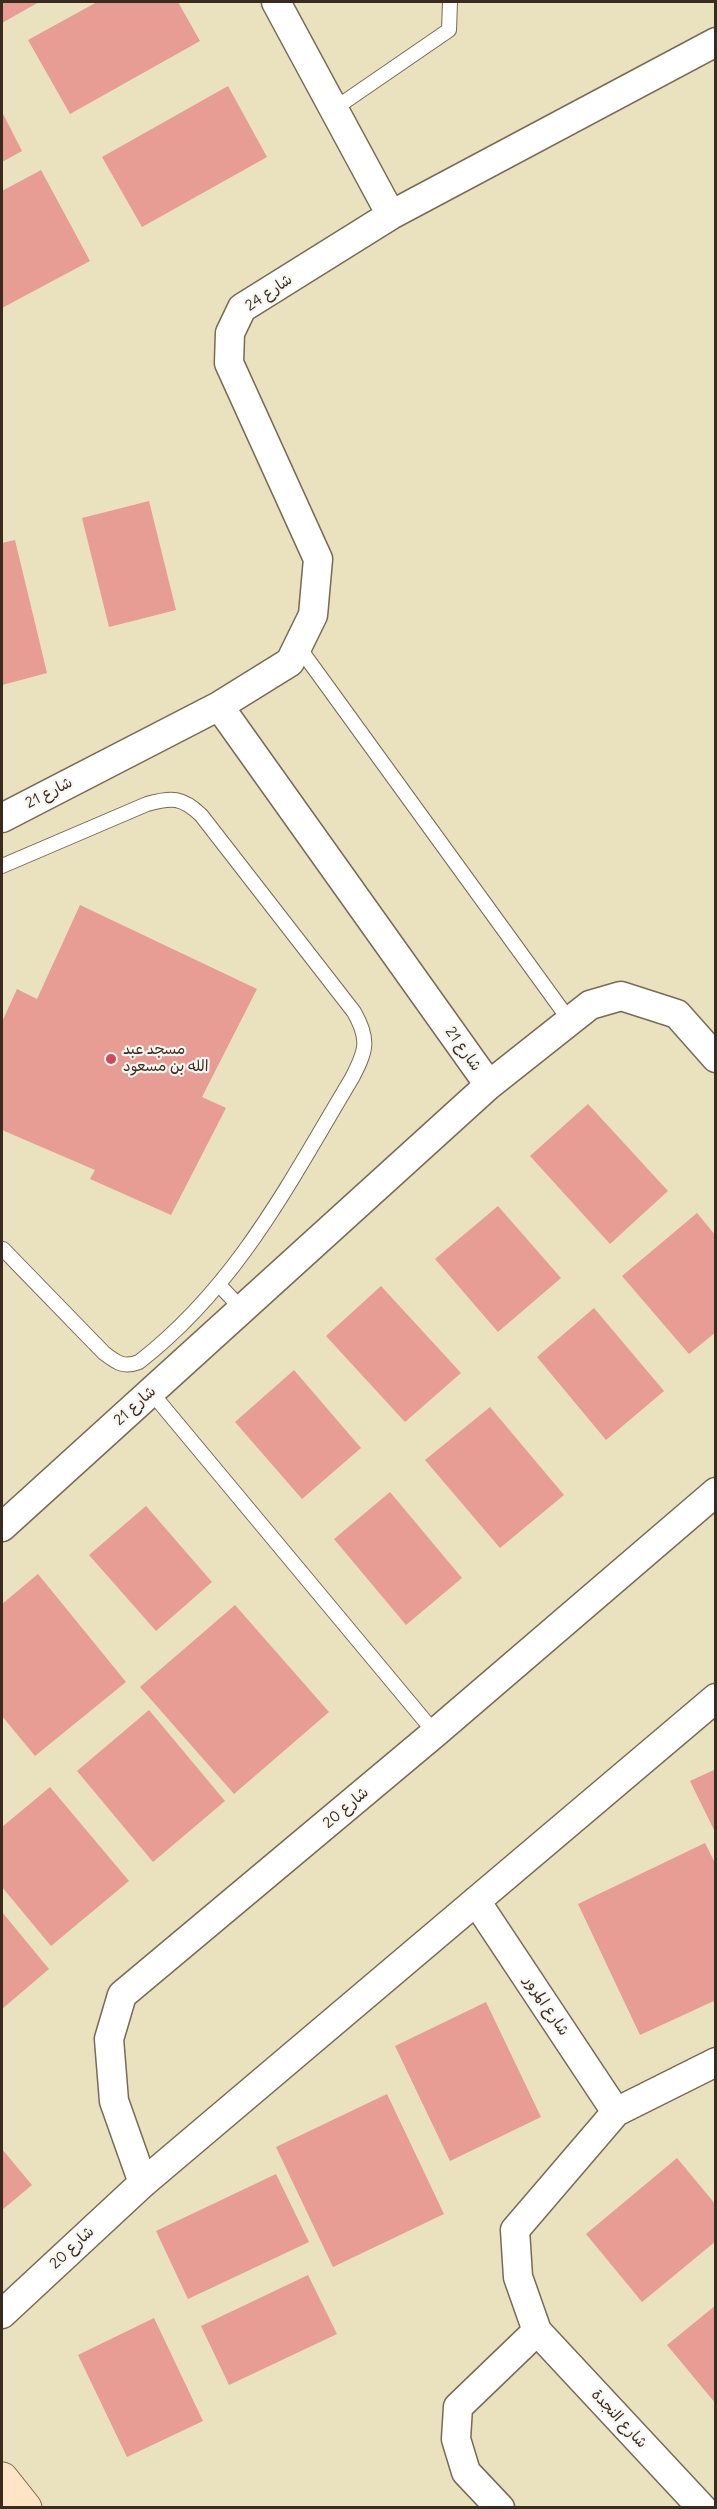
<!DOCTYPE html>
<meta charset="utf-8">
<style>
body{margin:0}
#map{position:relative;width:717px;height:2509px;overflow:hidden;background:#eae1bf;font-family:Delius,sans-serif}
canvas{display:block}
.frame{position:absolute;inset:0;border:3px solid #3b2a1e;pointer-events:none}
</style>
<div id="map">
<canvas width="717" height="2509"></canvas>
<div class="frame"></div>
</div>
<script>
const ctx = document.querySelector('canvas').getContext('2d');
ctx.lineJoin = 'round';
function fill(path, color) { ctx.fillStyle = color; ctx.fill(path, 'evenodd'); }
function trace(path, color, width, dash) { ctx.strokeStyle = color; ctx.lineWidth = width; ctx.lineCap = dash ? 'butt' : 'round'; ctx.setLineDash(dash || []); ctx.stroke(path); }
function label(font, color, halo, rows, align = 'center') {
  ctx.font = font + ' Delius,"Playpen Sans Arabic",sans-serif'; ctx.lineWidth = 4.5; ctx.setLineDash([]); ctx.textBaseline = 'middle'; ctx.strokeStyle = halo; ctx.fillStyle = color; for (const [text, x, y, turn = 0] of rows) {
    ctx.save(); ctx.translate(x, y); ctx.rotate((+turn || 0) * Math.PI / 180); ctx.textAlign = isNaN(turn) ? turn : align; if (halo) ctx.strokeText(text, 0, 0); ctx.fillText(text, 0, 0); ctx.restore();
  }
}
fill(new Path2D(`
 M2,2H39L2,23Z
 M97,2H178L200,41L70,114L28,40Z
 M228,86L267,157L142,227L102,157Z
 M2,112L22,151L2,162Z
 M41,170L90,261L2,308V191Z
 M149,501L176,610L109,627L82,518Z
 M15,540L47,673L2,685V543Z
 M80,905L257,989L202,1097L226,1108L171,1215L90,1179L95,1170L2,1130V1022L17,989L37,999Z
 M588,1104L668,1191L610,1244L530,1156Z
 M498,1206L561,1278L498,1332L435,1259Z
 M697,1213L716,1236V1332L689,1354L622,1276Z
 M381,1286L461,1373L405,1422L326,1336Z
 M594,1308L664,1391L606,1440L537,1357Z
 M294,1370L361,1448L302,1499L235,1422Z
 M490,1407L564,1495L500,1548L425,1460Z
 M390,1492L462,1578L406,1625L334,1539Z
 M146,1506L212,1582L156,1631L89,1555Z
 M38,1574L126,1682L35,1756L2,1716V1604Z
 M235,1605L329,1712L234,1794L140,1687Z
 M149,1710L225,1801L153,1862L77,1771Z
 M716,1769V1834L690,1781Z
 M50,1787L129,1881L51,1946L2,1887V1827Z
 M705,1843L716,1865V2000L640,2035L578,1904Z
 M2,1912L49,1969L2,2009Z
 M486,2002L541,2117L450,2161L395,2046Z
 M387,2094L444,2214L333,2267L276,2147Z
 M2,2149L32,2185L2,2210Z
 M677,2158L716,2205V2241L642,2302L586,2234Z
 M276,2174L309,2242L188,2299L156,2231Z
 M308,2275L337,2334L229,2385L201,2326Z
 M716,2305V2404L667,2345Z
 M154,2318L203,2421L127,2457L78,2355Z`), '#e79c94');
const lane = new Path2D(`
 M334,109L449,30L450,2
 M298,646L570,1021
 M2,866L147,804C172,797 182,797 201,815L354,1012C370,1040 366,1051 352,1078C289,1183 238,1285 139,1362C124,1368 117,1363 104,1353L3,1249
 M220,1286L242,1309
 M151,1392L435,1733`);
const street = new Path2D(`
 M276,2L391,215
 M219,706L489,1085
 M2,818L219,706L290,662L313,615L318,559L229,363L230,333L242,308L391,215L716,42
 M2,1527L489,1085L590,1005L621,996L677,1014L716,1058
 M476,1901L616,2112
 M143,2183L114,2101L109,2039L122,1995L435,1733L716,1492
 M2,2314L143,2183L716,1698
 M500,2508L466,2472L456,2439L458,2407L537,2331
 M702,2508L537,2331L518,2277L515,2230L616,2112L716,2062`);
const secondary = new Path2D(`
 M2,2479L25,2508`);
trace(lane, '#786a56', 16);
trace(street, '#786a56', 31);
trace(secondary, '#786a56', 35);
trace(lane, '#fff', 14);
trace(street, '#fff', 28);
trace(secondary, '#ffe4c6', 33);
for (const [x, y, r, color] of [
 [111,1059,6,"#d1495b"]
]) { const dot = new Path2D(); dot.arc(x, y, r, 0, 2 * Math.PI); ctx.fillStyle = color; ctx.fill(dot); trace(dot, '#f6f6f2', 2); }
label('15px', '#3b2a1e', '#f6f6f2', [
 ["شارع 24",269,293,-34],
 ["شارع 21",49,793,-27],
 ["شارع 21",463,1049,55],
 ["شارع 21",135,1406,-42],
 ["شارع 20",346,1808,-40],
 ["شارع المرور",546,2006,56],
 ["شارع 20",72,2248,-43],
 ["شارع النجدة",619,2419,47]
]);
label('15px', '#3b2a1e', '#f6f6f2', [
 ["مسجد عبد",123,1050],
 ["الله بن مسعود",123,1067]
], 'left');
</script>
